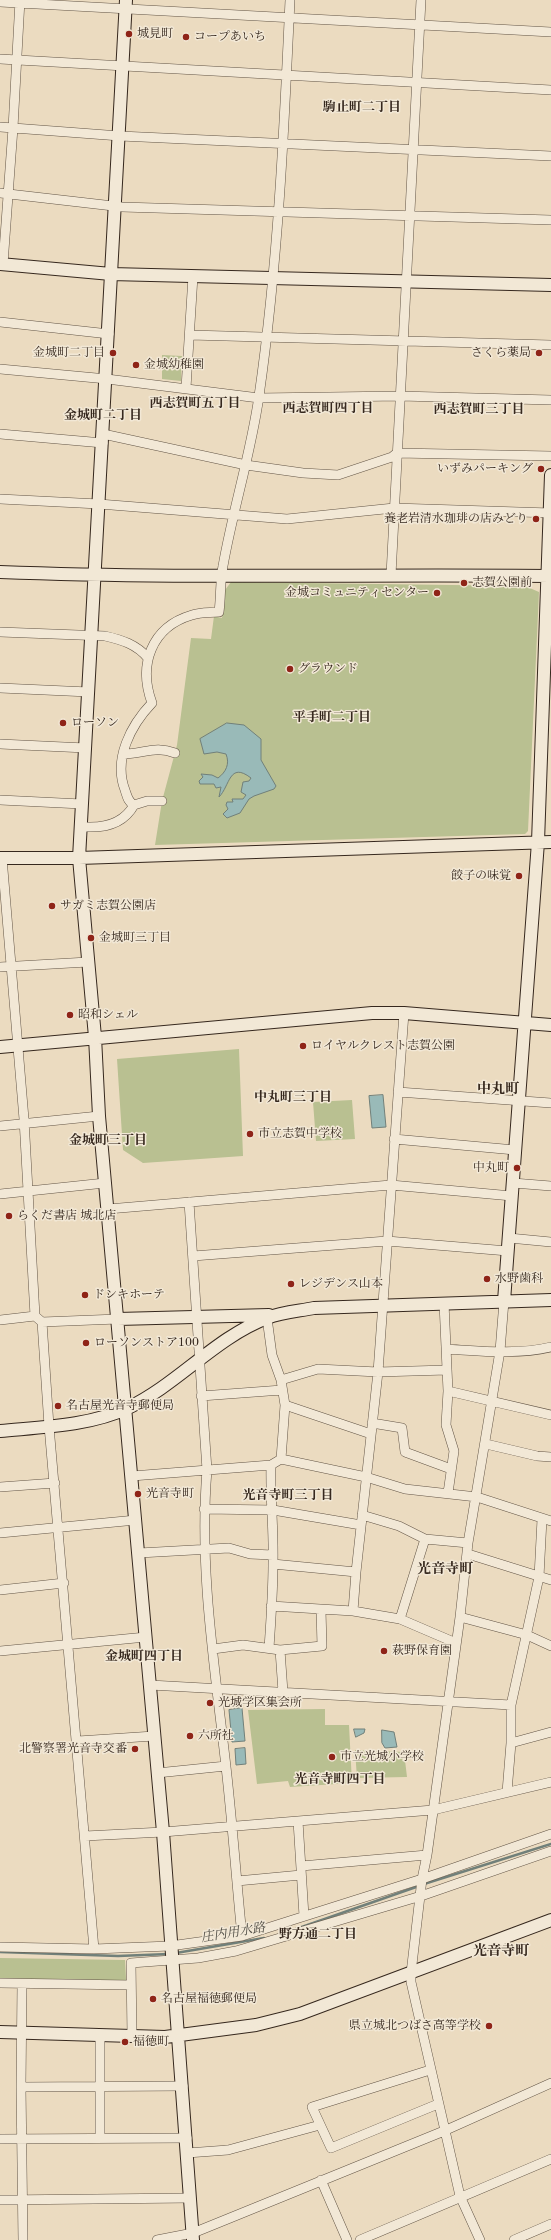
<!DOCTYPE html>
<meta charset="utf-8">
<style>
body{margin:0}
canvas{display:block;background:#ebdbc0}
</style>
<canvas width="551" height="2240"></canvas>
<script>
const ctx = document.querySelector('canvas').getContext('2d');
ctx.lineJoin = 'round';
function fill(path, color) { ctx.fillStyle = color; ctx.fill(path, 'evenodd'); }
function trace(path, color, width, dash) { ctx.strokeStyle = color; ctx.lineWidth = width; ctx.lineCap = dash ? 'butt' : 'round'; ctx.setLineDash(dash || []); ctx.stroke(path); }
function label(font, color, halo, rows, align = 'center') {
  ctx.font = font + ' "Old Standard TT","Noto Serif JP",serif'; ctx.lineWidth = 3; ctx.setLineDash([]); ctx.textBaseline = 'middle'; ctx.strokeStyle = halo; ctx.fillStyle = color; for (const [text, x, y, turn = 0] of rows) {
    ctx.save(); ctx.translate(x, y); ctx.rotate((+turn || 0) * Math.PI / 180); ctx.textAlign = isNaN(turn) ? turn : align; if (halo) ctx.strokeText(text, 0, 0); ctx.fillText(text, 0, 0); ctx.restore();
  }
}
fill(new Path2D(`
 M162,355L182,356L181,381L162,379Z
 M231,582L525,586L539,592L528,831L525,834L155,845L162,801L177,745L191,638L211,639L214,616L222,618L225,590Z
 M239,1049L243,1156L143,1163L123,1150L117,1059Z
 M352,1100L355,1139L316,1141L313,1102Z
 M325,1709V1725H349L352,1783L290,1787L288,1781L257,1784L248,1710Z
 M355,1750L404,1752L407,1777L357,1778Z
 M0,1958L125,1960L126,1979V1981L0,1980Z`), '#b9c091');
const water = new Path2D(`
 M227,723L244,725L261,739V760L276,786L274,789L254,796L249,799L240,813L227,818L223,814L228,809L226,805L227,802H233L232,799H243L246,795L241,792L243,782L249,781L251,778C229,761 230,786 219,797L221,787L216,788L214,784H200L199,781L203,777L201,774L212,775L218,778C226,772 230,764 226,754L217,752L204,754L200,739Z
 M383,1095L386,1127L372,1128L369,1096Z
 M242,1708L245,1741L232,1742L229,1710Z
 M354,1729H365L364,1733L356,1737Z
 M382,1730L394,1732L397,1747L385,1748L382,1743Z
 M245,1748L246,1764L236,1765L235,1749Z`);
fill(water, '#99bab8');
trace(water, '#71807a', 1);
trace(new Path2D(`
 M424,1884L551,1844
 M296,1929L419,1886
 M0,1952L118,1956L169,1954
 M176,1953L264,1938`), '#71807a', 2.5);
const street = new Path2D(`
 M0,2L551,32
 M0,59L551,90
 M0,127L120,136L551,156
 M0,193L122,207L551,220
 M3,264L13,128L20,0
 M0,322L109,334
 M190,335L551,345
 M0,369L107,379L259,398L400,396L551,400
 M186,388L193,276
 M0,434L103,443
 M103,434L246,465L303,473L338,475L392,457L397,453L551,456
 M0,499L99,504L287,519L394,508L551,513
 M391,575L421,0
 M0,632L105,636C122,640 136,644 148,658
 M0,688L89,692
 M0,744L86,748
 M124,754C144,754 155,745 175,753
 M0,800L82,804
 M134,805L147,801H162
 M86,827C106,828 124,823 134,805C128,802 127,796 125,790C113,759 131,725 152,703C138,665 151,627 192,615C201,612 210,613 219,612C221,597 220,581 223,566C233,509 251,453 259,396C278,264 284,132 290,0
 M2,858L24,1119L35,1316L42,1322L118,1319
 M0,967L88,962
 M398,1092L551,1103
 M0,1126L99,1116
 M394,1139L515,1150
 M513,1183L551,1186
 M0,1194L105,1183
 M189,1202L207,1470C199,1566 214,1662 225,1758C232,1817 236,1877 242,1936
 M108,1209L391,1185L512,1196
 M509,1238L551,1242
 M193,1256L387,1241L508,1251
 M444,1303L448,1391L446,1425L454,1451L448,1493
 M267,1318L272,1355L281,1380L285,1405L281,1459L271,1465C270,1498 274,1530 273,1563C273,1591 271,1620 269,1648
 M0,1320L35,1316
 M42,1322L49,1426L94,1949
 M446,1349C481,1351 517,1355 551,1347
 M281,1380L318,1369L378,1372L447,1370
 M448,1391L551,1415
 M201,1396L282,1390
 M285,1405L371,1434
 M372,1423L402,1428L405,1452L451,1469
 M486,1444L537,1456L551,1457
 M281,1459L366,1477L405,1489L477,1497L551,1521
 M132,1476L271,1465
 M0,1487L55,1483
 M204,1509L273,1510L361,1525
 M362,1515L399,1526L425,1539L468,1543
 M0,1533L136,1520
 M139,1553L229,1548L250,1554L273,1555
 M468,1554L551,1580
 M273,1564L356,1572
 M0,1590L64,1583
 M271,1606L353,1611L400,1619L456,1643
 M353,1611L356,1572L378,1372L404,1013
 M460,1617L527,1635L551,1646
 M400,1619L425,1539
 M213,1649L243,1645L280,1650L322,1646L321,1610
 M280,1650L283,1692
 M0,1651L146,1637
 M150,1685L511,1705
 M78,1741L154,1736
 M511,1743L551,1732
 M157,1773L226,1766
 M507,1792L511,1743V1705L539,1577L542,1519
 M298,1821L304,1916
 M85,1836L163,1832L433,1810L551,1782
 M301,1866L427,1855
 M237,1881L301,1875
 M0,1947L94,1949L170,1946L242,1936L422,1879L551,1834
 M0,1983L131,1985
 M22,1984L21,2087L23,2240
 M132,2036L131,1963L198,1958L236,1951L421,1896L551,1851
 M430,2070L312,2107L331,2148L438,2104
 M21,2087L183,2086
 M100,2138V2035
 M0,2139L187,2138
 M187,2153L228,2150L320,2125
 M321,2180L347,2240
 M0,2200L190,2198
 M157,2240L193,2233L444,2131L551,2083
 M360,2240L551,2159
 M480,2240L460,2196L411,1982V1973L422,1879L427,1855L460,1617L468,1543L500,1351L504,1301
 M514,2240L551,2224`);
const secondary = new Path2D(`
 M126,0L79,858L95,1037L99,1116L163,1832L193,2240
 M0,264L111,274L551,285
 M0,572C183,579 367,574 551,576
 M0,858H79L551,842
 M0,1047L372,1013H404L551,1025
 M504,1301L538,842L551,475
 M118,1319L269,1315
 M0,1431C42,1427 89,1426 128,1408C178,1384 215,1338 267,1318C282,1312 299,1311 314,1308L551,1300
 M0,2032L165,2037L256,2025L300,2014L551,1920`);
trace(street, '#635546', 10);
trace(secondary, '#36281e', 14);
trace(street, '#f2e8d6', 9);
trace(secondary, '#f2e8d6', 12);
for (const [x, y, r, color] of [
 [129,34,4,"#8f2418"],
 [186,37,4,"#8f2418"],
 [113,353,4,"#8f2418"],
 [539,353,4,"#8f2418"],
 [136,365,4,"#8f2418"],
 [541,469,4,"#8f2418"],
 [536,519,4,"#8f2418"],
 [464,583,4,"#8f2418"],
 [437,593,4,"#8f2418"],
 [290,669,4,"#8f2418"],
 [63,723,4,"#8f2418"],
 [519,876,4,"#8f2418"],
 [52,906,4,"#8f2418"],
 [91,938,4,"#8f2418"],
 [70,1015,4,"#8f2418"],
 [303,1046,4,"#8f2418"],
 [250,1134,4,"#8f2418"],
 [517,1168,4,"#8f2418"],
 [9,1216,4,"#8f2418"],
 [487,1279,4,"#8f2418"],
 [291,1284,4,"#8f2418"],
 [85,1295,4,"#8f2418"],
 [86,1343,4,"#8f2418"],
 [58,1406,4,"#8f2418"],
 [138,1494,4,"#8f2418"],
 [384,1651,4,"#8f2418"],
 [210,1703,4,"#8f2418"],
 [190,1736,4,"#8f2418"],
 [135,1749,4,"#8f2418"],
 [332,1757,4,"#8f2418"],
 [153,1999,4,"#8f2418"],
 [489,2026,4,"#8f2418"],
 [125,2042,4,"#8f2418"]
]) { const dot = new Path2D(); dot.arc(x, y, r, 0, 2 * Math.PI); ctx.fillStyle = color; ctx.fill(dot); trace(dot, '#f2e8d6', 1.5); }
label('12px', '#36281e', '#f2e8d6', [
 ["城見町",137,34],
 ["コープあいち",194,37],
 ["金城町二丁目",105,353,"right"],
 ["さくら薬局",531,353,"right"],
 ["金城幼稚園",144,365],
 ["いずみパーキング",533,469,"right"],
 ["養老岩清水珈琲の店みどり",528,519,"right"],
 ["志賀公園前",472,583],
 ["金城コミュニティセンター",429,593,"right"],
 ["グラウンド",298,669],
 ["ローソン",71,723],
 ["餃子の味覚",511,876,"right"],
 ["サガミ志賀公園店",60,906],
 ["金城町三丁目",99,938],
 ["昭和シェル",78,1015],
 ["ロイヤルクレスト志賀公園",311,1046],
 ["市立志賀中学校",258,1134],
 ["中丸町",509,1168,"right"],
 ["らくだ書店 城北店",17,1216],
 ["水野歯科",495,1279],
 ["レジデンス山本",299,1284],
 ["ドンキホーテ",93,1295],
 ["ローソンストア100",94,1343],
 ["名古屋光音寺郵便局",66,1406],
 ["光音寺町",146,1494],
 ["萩野保育園",392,1651],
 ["光城学区集会所",218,1703],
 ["六所社",198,1736],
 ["北警察署光音寺交番",127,1749,"right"],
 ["市立光城小学校",340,1757],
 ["名古屋福徳郵便局",161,1999],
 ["県立城北つばさ高等学校",481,2026,"right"],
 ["福徳町",133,2042]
], 'left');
label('bold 13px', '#36281e', '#f2e8d6', [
 ["駒止町二丁目",362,108],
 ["西志賀町五丁目",195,404],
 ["西志賀町四丁目",328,409],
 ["西志賀町三丁目",479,410],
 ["金城町二丁目",103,416],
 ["平手町二丁目",332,718],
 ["中丸町三丁目",293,1098],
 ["金城町三丁目",108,1141],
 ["光音寺町三丁目",288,1496],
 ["金城町四丁目",144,1657],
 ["光音寺町四丁目",340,1780],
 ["野方通二丁目",318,1935]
]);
label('italic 13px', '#4f4c44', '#f2e8d6', [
 ["庄内用水路",233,1933,-9]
]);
label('bold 14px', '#36281e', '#f2e8d6', [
 ["中丸町",498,1089],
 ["光音寺町",445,1569],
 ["光音寺町",501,1951]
]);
</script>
